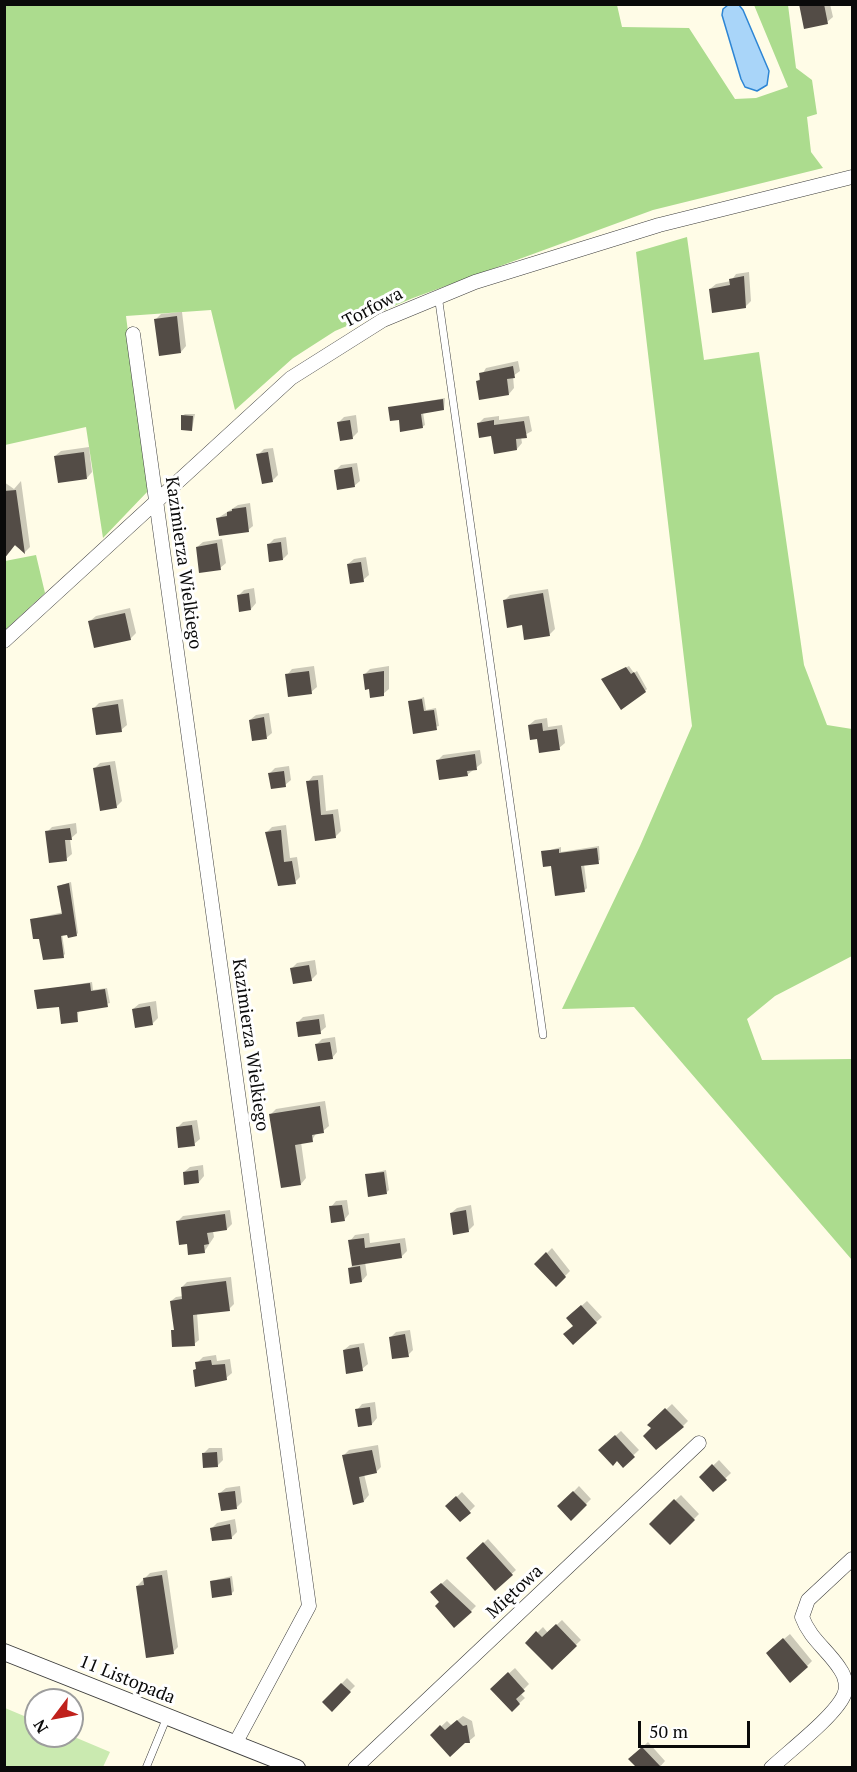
<!DOCTYPE html>
<html>
<head>
<meta charset="utf-8">
<style>
  body { margin:0 }
  #map { position:relative; width:857px; height:1772px; overflow:hidden; background:#fffce7; font-family:"PT Serif",serif }
  canvas { display:block }
  .frame { position:absolute; inset:0; border:6px solid #0a0a0a; pointer-events:none }
  .north { position:absolute; left:24px; top:1688px; width:60px; height:60px; box-sizing:border-box; background:#fff; border:2px solid #9d9d9d; border-radius:50%; rotate:238deg; font-size:16px; font-weight:700; line-height:24px; text-align:center; color:#0a0a0a }
  .north::after { content:''; display:block; margin:auto; width:21px; height:27px; background:#c0211c; clip-path:polygon(50% 0,100% 100%,50% 72%,0 100%) }
  .scale { position:absolute; left:638px; top:1721px; width:112px; height:27px; box-sizing:border-box; border:3px solid #0a0a0a; border-top:0; padding-left:8px; font-size:18px; line-height:21px; white-space:nowrap; color:#0a0a0a; -webkit-text-stroke:4px #fff; paint-order:stroke }
</style>
</head>
<body>
<div id="map">
<canvas width="857" height="1772"></canvas>
<div class="frame"></div>
<div class="north">N</div>
<div class="scale">50 m</div>
</div>
<script>
const context = document.querySelector('canvas').getContext('2d');
context.lineJoin = 'round';
function paint(path, color) { context.fillStyle = color; context.fill(path, 'evenodd'); }
function trace(path, color, width, dash) { context.strokeStyle = color; context.lineWidth = width; context.lineCap = dash ? 'butt' : 'round'; context.setLineDash(dash || []); context.stroke(path); }
function write(font, color, halo, rows, align = 'center') {
  context.font = font + ' "PT Serif",serif'; context.lineWidth = 6; context.setLineDash([]); context.textBaseline = 'middle'; context.strokeStyle = halo; context.fillStyle = color; for (const [text, x, y, turn = 0] of rows) {
    context.save(); context.translate(x, y); context.rotate((+turn || 0) * Math.PI / 180); context.textAlign = isNaN(turn) ? turn : align; if (halo) context.strokeText(text, 0, 0); context.fillText(text, 0, 0); context.restore();
  }
}
paint(new Path2D(`
  M5,1708l31,13v15h36l38,16 -7,15h-98z`), '#caeab0');
paint(new Path2D(`
  M5,5h612l5,22 67,1 46,71 21,-1 32,-11 -34,-82h34l8,63 16,12 5,34 -10,3 4,35 12,16 -170,42 -240,88 -78,33 -42,27 -58,52 -24,-100 -85,6 22,175 -45,47 -17,-111 -81,18z
  M687,237l17,123 55,-8 45,313 23,60 25,4v227l-77,40 -28,23 15,41 90,-1v201l-218,-253 -72,2 78,-163 52,-120 -56,-474z
  M36,555l9,38 -40,37v-69z`), '#acdc8e');
const water = new Path2D(`
  M728,5h11l4,5 26,61 -2,14 -10,6 -12,-4 -4,-8 -19,-64 1,-6z`);
paint(water, '#a9d5f9');
trace(water, '#2d85d4', 1.5);
paint(new Path2D(`
  M800,4h30l3,13 -6,5z
  M749,272l2,29 -6,6 -35,-18 6,-5 15,-3 5,-7z
  M182,312l4,34 -5,6 -26,-32 6,-6z
  M518,361l2,10 -7,5 1,12 -5,6 -31,-13 8,-13z
  M445,398l-1,11 -21,3 2,13 -3,2 -22,-9 -10,-10z
  M185,414h10l-3,15 -10,-13z
  M356,415l2,17 -6,6 -13,-16 5,-5z
  M499,416v4l30,-4 3,15 -11,6 1,6 -5,6 -38,-26 5,-5z
  M89,447l3,25 -5,6 -32,-22 6,-5z
  M273,448l5,27 -6,6 -14,-26 6,-6z
  M357,463l3,18 -6,5 -19,-15 6,-6z
  M21,481l9,66 -5,5 -21,-13v-57l10,7z
  M250,503l3,23 -5,4 -30,-12 20,-13z
  M286,537l2,17 -5,5 -14,-15 5,-5z
  M222,539l4,24 -6,5 -23,-21 6,-5z
  M366,557l3,18 -6,5 -15,-16 6,-5z
  M254,588l2,15 -5,6 -13,-13 6,-6z
  M548,589l7,40 -6,6 -25,-11 -19,-24 5,-5z
  M130,608l6,25 -6,6 -40,-18 6,-5z
  M314,666l3,21 -6,5 -24,-17 5,-6z
  M389,666v23l-6,5 -19,-19 6,-6z
  M629,666l5,7 3,-2 10,18 -2,2 -42,-12z
  M424,697l2,13 10,-2 3,18 -25,6 -4,-30z
  M123,699l4,26 -6,5 -27,-22 5,-5z
  M269,713l3,20 -6,5 -16,-18 6,-5z
  M547,718l1,9 14,-2 3,18 -6,5 -21,-11 -9,-12 6,-5z
  M480,750l2,13 -15,12 -29,-15 5,-5z
  M115,761l7,40 -6,6 -22,-38 6,-6z
  M289,766l2,14 -6,5 -15,-12 5,-5z
  M323,775l3,36 12,-2 3,22 -6,6 -19,2 -8,-57 5,-6z
  M76,823l1,10 -7,6 2,15 -6,5 -19,-27 5,-5z
  M286,825l4,33 7,-1 3,20 -5,5 -28,-50 5,-5z
  M599,846l1,14 -16,4 3,24 -2,2 -33,-26 -9,-12 18,-5v5z
  M71,882l7,51 -2,2 -14,-1 3,20 -2,2 -22,-19 -9,-18 32,-7 -6,-26z
  M315,960l2,14 -6,6 -19,-12 5,-5z
  M92,982l1,8 14,-2 3,15 -31,7 -2,10 -17,-15 -24,-14z
  M156,1001l2,17 -5,5 -20,-14 6,-5z
  M324,1014l2,13 -6,5 -22,-10 5,-5z
  M335,1037l2,15 -5,6 -15,-14 5,-5z
  M325,1101l4,25 -6,5 -6,1 -5,8 -11,2 5,36 -5,6 -31,-69 6,-6z
  M197,1120l3,19 -6,5 -17,-16 6,-6z
  M203,1165l1,11 -5,6 -15,-10 6,-5z
  M386,1170l3,20 -2,2 -21,-17z
  M347,1200l2,14 -5,6 -13,-13 5,-6z
  M471,1205l3,20 -6,6 -17,-18 6,-5z
  M230,1210l2,14 -5,5 -14,2 1,6 -10,15 -16,-9 -10,-22 5,-5z
  M369,1233l1,10 35,-5 2,13 -6,6 -36,5 2,13 -5,6 -12,-13 3,-3 -3,-24 5,-6z
  M552,1248l18,23 -14,14 -20,-21z
  M231,1277l3,27 -5,5 -32,4 2,27 -5,4 -21,-13 2,-2 -4,-28 5,-4 7,-1 -1,-9 5,-5z
  M587,1301l15,16 -29,26 2,-18 -7,-7z
  M410,1330l3,20 -5,5 -17,-18 5,-5z
  M364,1343l4,21 -6,5 -18,-19 6,-5z
  M216,1355l1,6 13,-2 2,14 -6,5 -28,-11 -1,-4 6,-6z
  M375,1402l2,16 -5,6 -15,-14 5,-6z
  M672,1404l16,17 -5,5 -31,2 -2,-3z
  M621,1431l18,19 -16,15 -23,-15z
  M378,1445l3,22 -5,5 -12,2 5,21 -5,6 -21,-45 6,-6z
  M209,1448h13l1,12 -6,6 -14,-12z
  M719,1460l12,13 -18,17 -12,-13z
  M240,1486l2,16 -5,5 -17,-14 6,-5z
  M579,1486l12,13 -20,20 -12,-12z
  M462,1492l13,14 -14,14 -14,-14z
  M681,1495l18,19 -29,29 -19,-19z
  M235,1519l2,13 -6,6 -19,-10 5,-5z
  M488,1539l28,31 -21,19 -27,-31z
  M167,1570l11,77 -5,5 -36,-66 13,-13z
  M232,1576l2,15 -2,2 -21,-12z
  M447,1579l29,27 -5,5 -30,-9 -3,-15z
  M562,1620l19,20 -29,28 -25,-25 16,-16 5,6z
  M790,1634l22,27 -5,5 -34,-18z
  M515,1668l14,16 -9,9 5,5 -13,12 -14,-27z
  M347,1678l8,8 -23,23 -8,-7z
  M463,1716l9,5 3,15 -6,5 -37,-6 15,-14 4,4z
  M648,1742l17,19 -6,7h-21l-8,-9z`), '#0003');
paint(new Path2D(`
  M799,4h25l4,20 -24,5z
  M744,276l2,32 -34,5 -3,-24 21,-4 -1,-6z
  M177,316l4,37 -22,3 -5,-37z
  M513,366l2,12 -8,1 2,16 -30,5 -3,-19 4,-1 -1,-7z
  M443,399l1,11 -23,4 2,14 -23,4 -1,-12 -9,1 -2,-14z
  M181,415l12,1 -1,15 -11,-1z
  M350,420l3,19 -13,2 -3,-19z
  M494,420v5l30,-4 3,17 -11,1 1,11 -23,4 -3,-18 -12,2 -2,-15z
  M84,452l3,27 -29,4 -4,-27z
  M268,452l5,30 -11,2 -6,-30z
  M352,467l3,20 -18,3 -3,-20z
  M16,490l9,64 -10,-9 -11,14v-68z
  M246,507l3,25 -30,4 -3,-18 11,-2v-4l5,-1v-2z
  M281,542l2,18 -14,2 -2,-18z
  M217,543l4,27 -22,3 -3,-26z
  M361,562l3,20 -14,2 -3,-20z
  M249,593l2,17 -12,2 -2,-17z
  M543,593l7,43 -26,4 -2,-15 -15,3 -4,-28z
  M125,613l6,27 -37,8 -6,-27z
  M626,667l5,7 3,-2 12,20 -25,18 -20,-31z
  M309,671l3,23 -24,3 -3,-23z
  M384,671v25l-14,2 -1,-9 -4,1 -2,-16z
  M422,699l2,12 10,-1 3,20 -24,4 -5,-33z
  M118,704l4,28 -26,3 -4,-27z
  M264,717l3,22 -15,2 -3,-21z
  M542,723l1,8 14,-2 3,21 -21,3 -2,-14 -7,1 -2,-15z
  M475,754l2,16 -10,1 1,5 -29,4 -3,-20z
  M110,765l7,43 -17,3 -7,-43z
  M284,771l2,16 -15,2 -3,-16z
  M318,780l3,35 12,-1 3,24 -21,3 -9,-60z
  M70,828l2,12h-7l2,21 -18,2 -4,-32z
  M281,830l3,32 8,-1 4,23 -18,2 -13,-54z
  M597,848l2,16 -18,2 4,26 -30,4 -4,-30 -8,1 -2,-16 18,-2v4z
  M69,883l8,53 -9,2 -1,-3 -6,1 3,22 -21,2 -4,-21h-6l-3,-20 32,-5 -5,-28z
  M309,965l3,16 -19,3 -3,-16z
  M90,983l1,8 14,-2 3,18 -31,5 1,10 -17,2 -2,-17 -22,2 -3,-19z
  M150,1006l3,19 -18,3 -3,-19z
  M319,1019l2,15 -23,3 -2,-15z
  M330,1042l3,17 -15,2 -3,-17z
  M320,1106l4,27 -12,2 1,7 -18,3 6,40 -20,3 -12,-74z
  M192,1125l3,21 -17,2 -2,-21z
  M198,1170l1,13 -15,2 -1,-13z
  M384,1172l3,22 -19,3 -3,-23z
  M342,1205l3,16 -14,2 -2,-17z
  M466,1210l3,22 -16,3 -3,-22z
  M225,1214l2,16 -20,3 2,11 -5,1 1,8 -17,2 -1,-11 -8,1 -3,-24z
  M364,1238l1,10 35,-5 2,15 -50,8 -4,-26z
  M546,1252l20,25 -10,10 -22,-23z
  M360,1266l2,16 -12,2 -2,-16z
  M226,1281l4,30 -37,4 2,31 -23,1 -1,-17h3l-4,-29 12,-2 -1,-12z
  M581,1305l16,18 -24,22 -10,-11 10,-8 -7,-8z
  M405,1334l4,23 -17,2 -3,-22z
  M359,1347l4,24 -17,3 -3,-24z
  M211,1360l1,5 13,-1 2,16 -32,7 -2,-17 3,-1 -1,-7z
  M370,1407l2,18 -14,2 -3,-18z
  M665,1408l19,19 -28,23 -13,-14 8,-8 -4,-3z
  M615,1435l20,22 -12,11 -6,-7 -4,5 -15,-16z
  M372,1450l5,23 -18,4 5,25 -11,3 -11,-50z
  M217,1452l1,15 -15,1 -1,-15z
  M712,1464l15,16 -14,12 -14,-15z
  M235,1491l2,18 -16,2 -3,-18z
  M573,1491l14,14 -16,16 -14,-15z
  M456,1496l15,17 -11,9 -15,-16z
  M674,1499l21,21 -25,25 -21,-21z
  M230,1524l2,15 -20,2 -2,-13z
  M483,1542l30,33 -18,16 -29,-33z
  M162,1575l12,79 -28,4 -10,-72 8,-1 -1,-7z
  M230,1578l2,17 -20,3 -2,-17z
  M441,1583l31,29 -18,16 -19,-22 4,-4 -9,-10z
  M556,1624l21,22 -25,24 -27,-27 11,-12 6,6z
  M783,1638l25,29 -18,16 -24,-30z
  M508,1672l17,19 -9,8 4,5 -8,8 -22,-23z
  M341,1683l10,9 -19,20 -10,-10z
  M457,1720l6,6 4,-1 3,18h-5l-15,14 -20,-22 10,-10 5,5z
  M642,1747l19,20h-25l-8,-8z`), '#534c46');
const service = new Path2D(`
  M438,295l105,740
  M146,1768l21,-51`);
const minor = new Path2D(`
  M133,334l176,1272 -74,138
  M4,641l287,-263 92,-58 92,-38 184,-57 193,-48
  M355,1768l344,-325
  M771,1768c18,-17 64,-52 73,-73 4,-8 1,-19 -4,-26 -12,-19 -30,-30 -38,-52l6,-17 44,-41`);
const tertiary = new Path2D(`
  M4,1652l293,116`);
trace(service, '#3d3d3d', 8);
trace(minor, '#3d3d3d', 15);
trace(tertiary, '#3d3d3d', 18);
trace(service, '#fff', 7);
trace(minor, '#fff', 14);
trace(tertiary, '#fff', 16);
write('18px', '#0a0a0a', '#fff', [
  ["Torfowa",373,308,-28],
  ["Kazimierza Wielkiego",183,563,82],
  ["Kazimierza Wielkiego",250,1045,82],
  ["Miętowa",515,1592,-43],
  ["11 Listopada",127,1680,22]
]);
</script>
</body>
</html>
